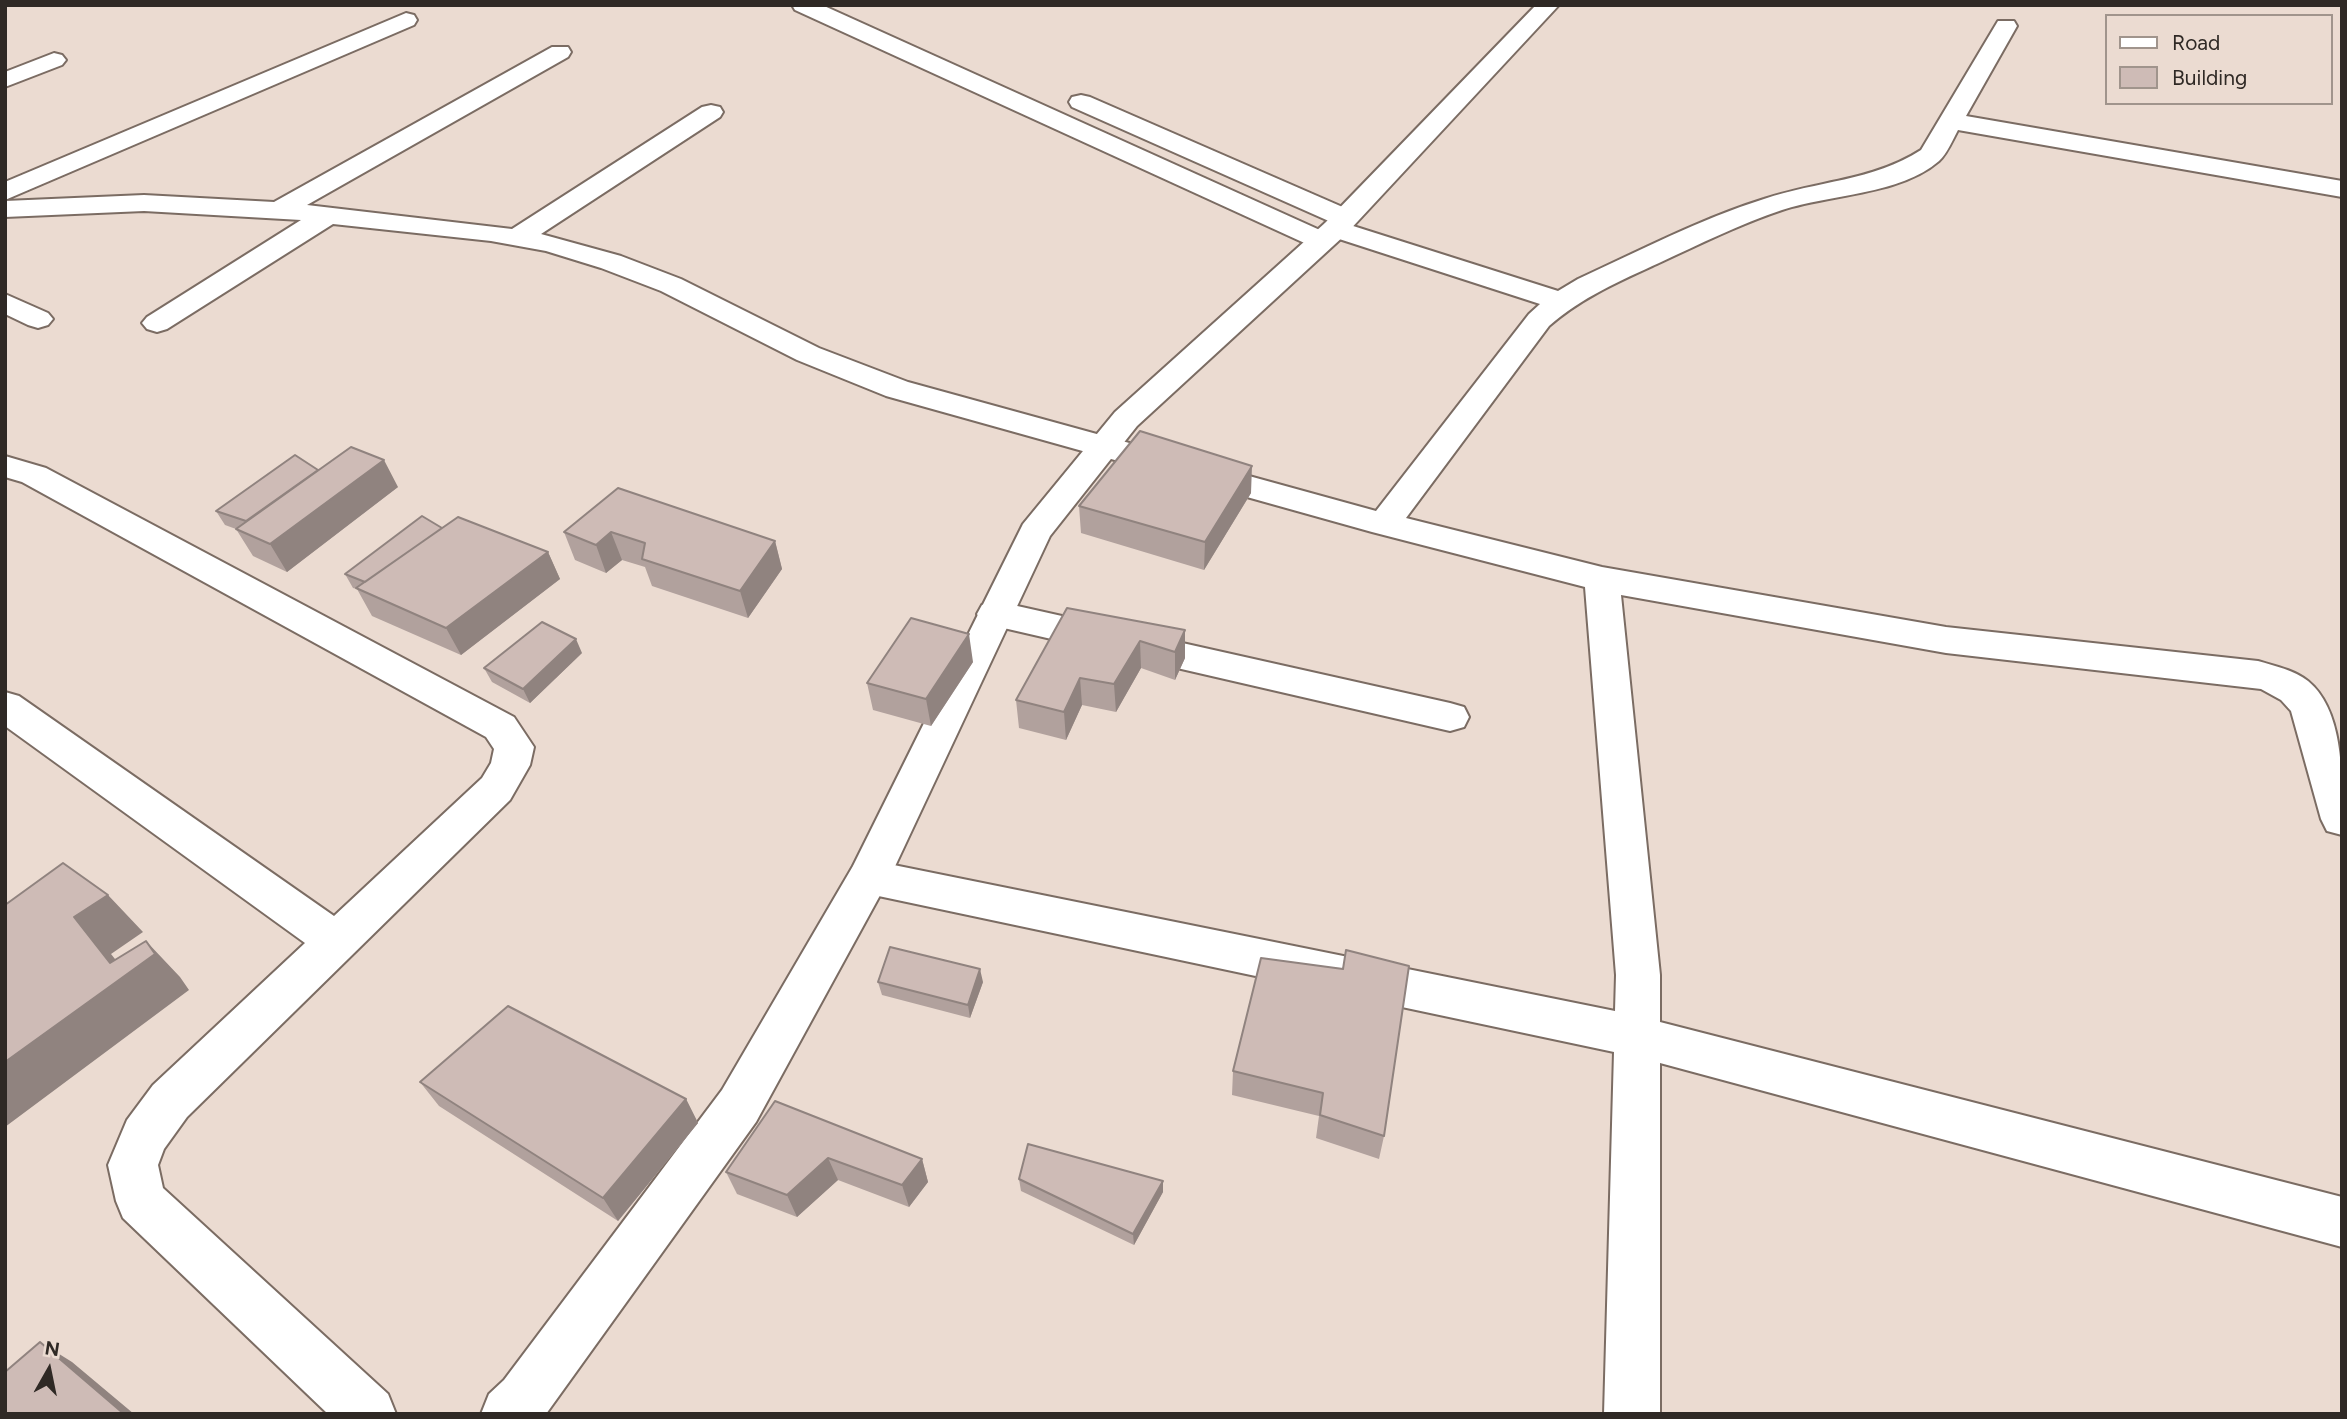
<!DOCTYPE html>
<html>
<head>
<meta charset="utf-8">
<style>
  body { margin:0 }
  #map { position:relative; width:2347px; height:1419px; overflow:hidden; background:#ebdbd1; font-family:Figtree,sans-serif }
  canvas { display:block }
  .frame { position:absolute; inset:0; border:7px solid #2f2925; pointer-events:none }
  .legend { position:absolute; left:2105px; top:14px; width:228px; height:91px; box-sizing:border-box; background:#ebdbd1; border:2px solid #a0948c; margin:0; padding:9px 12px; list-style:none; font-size:21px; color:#2f2925 }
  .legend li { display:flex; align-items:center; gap:14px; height:35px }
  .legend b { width:35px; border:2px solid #a0948c }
  .north { position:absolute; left:14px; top:1335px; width:70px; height:70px; -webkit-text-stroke:5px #ebdbd1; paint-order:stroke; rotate:9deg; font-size:19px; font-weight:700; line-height:28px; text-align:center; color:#2f2925 }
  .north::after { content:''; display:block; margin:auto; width:24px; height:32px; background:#2f2925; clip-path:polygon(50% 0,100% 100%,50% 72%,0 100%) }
</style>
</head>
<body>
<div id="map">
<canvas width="2347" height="1419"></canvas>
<div class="frame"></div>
<ul class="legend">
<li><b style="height:9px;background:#fff"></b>Road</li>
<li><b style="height:19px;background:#cebbb6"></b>Building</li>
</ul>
<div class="north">N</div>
</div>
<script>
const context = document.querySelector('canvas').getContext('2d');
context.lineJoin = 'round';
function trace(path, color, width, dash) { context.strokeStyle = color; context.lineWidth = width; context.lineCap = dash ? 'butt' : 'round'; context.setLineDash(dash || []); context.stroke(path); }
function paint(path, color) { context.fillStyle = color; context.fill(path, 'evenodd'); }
const minor = new Path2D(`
  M792,5h30l500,226 3,-8 6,-1 -259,-115 -3,-5 3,-5 9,-2 9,2 264,115 4,6 -8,7 208,66 20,-12c61,-28 122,-60 186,-80 53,-18 109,-18 157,-49l74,-124 3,-5h16l3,5 -51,90 376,65v16l-384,-67c-5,9 -11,24 -19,31 -39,34 -109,33 -157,49 -42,14 -82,34 -123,53 -39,18 -77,34 -110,63l-143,192 196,49 344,60 312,34c17,5 36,9 50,20 39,32 34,108 34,154l-15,-4 -6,-12 -30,-108 -10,-11 -20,-11 -315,-36 -325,-58 39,380v47l682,175v50l-682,-184v351h-56l10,-362 -745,-158 -15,-5 -6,-12 6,-12 15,-5 746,151 1,-36 -31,-388 -213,-55 -486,-136 -89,-36 -136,-69 -60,-23 -55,-17 -55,-10 -158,-17 -166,105 -10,3 -10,-3 -5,-6 5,-6 154,-97 -157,-9 -139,6v-16l139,-6 130,7 278,-155h16l3,5 -3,5 -261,148 205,24 190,-122 9,-2 9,2 3,5 -3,5 -179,117 80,22 60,23 138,69 89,34 468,129 153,-197 11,-10 -207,-67 2,3 -4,6 -10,2 -10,-2 -516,-236z
  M406,13l8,2 3,5 -3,5 -409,175v-18z
  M54,53l8,2 4,5 -4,5 -57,22v-15z
  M5,294l43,19 5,6 -5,6 -10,3 -10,-3 -23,-11z
  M5,456l41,12 468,249 20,30 -4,18 -20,35 -323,317 -23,32 -6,16 5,23 225,206 8,20h-68l-205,-196 -7,-17 -8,-36 19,-45 26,-35 152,-142 -300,-217v-34l14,4 315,220 148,-138 9,-15 3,-14 -8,-12 -464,-255 -17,-5z
  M995,601l455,102 14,4 5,10 -5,10 -14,4 -468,-108 -5,-9 5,-9z`);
const major = new Path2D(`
  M1536,5h23l-214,230 -208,191 -87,110 -160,341 -134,245 -210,292h-65l8,-20 15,-14 218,-290 131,-224 170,-342 92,-112 210,-189z`);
trace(minor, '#7b6c63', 4);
trace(major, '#7b6c63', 4);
paint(minor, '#fff');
paint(major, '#fff');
paint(new Path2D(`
  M318,470l80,17 -111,85 -34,-16 -17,-27 -11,-4 -9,-14z
  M618,488l157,53 7,28 -34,49 -96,-32 -7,-19 -23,-7 -16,13 -31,-13 -11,-28z
  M1251,493l-47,77 -123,-37 -2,-27z
  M442,528l106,24 12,27 -99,76 -89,-39 -15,-27 -4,-1 -8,-14z
  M1067,608l118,22v28l-10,22 -34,-12 -25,44 -34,-7 -16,35 -47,-12 -3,-28z
  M582,653l-52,50 -38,-21 -8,-14z
  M973,662l-42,64 -58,-16 -6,-27z
  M1261,958l123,178 -5,23 -63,-21 3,-22 -87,-21 1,-24z
  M878,982h105l-13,36 -88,-23z
  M420,1082l266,17 12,24 -80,98 -179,-115z
  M775,1101l147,58 6,23 -19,25 -71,-27 -41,37 -60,-23 -11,-22z
  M1019,1179l144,2v11l-29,53 -113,-54z`), '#b1a19d');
paint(new Path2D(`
  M384,460l14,27 -111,85 -17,-28z
  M1252,466l-1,27 -47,77 1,-28z
  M611,532l11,28 -16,13 -10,-28z
  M775,541l7,28 -34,49 -8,-27z
  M548,552l12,27 -99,76 -15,-27z
  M1185,630v28l-10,22v-28z
  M969,634l4,28 -42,64 -5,-27z
  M576,639l6,14 -52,50 -7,-14z
  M1140,641l1,27 -25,44 -2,-28z
  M1080,678l2,27 -16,35 -2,-28z
  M108,895l35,37 -32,22 16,20 19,-33 34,36 9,13 -184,137v-65l105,-99 -36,-46z
  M980,969l3,13 -13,36 -2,-13z
  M686,1099l12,24 -80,98 -15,-23z
  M828,1158l10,22 -41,37 -10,-22z
  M922,1159l6,23 -19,25 -7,-22z
  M1163,1181v11l-29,53 -1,-11z
  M40,1342l32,20 62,52h-10z`), '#90837f');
const building = new Path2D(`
  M1140,431l112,35 -47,76 -126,-36z
  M351,447l33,13 -114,84 -34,-15z
  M295,455l23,15 -72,51 -30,-10z
  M618,488l157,53 -35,50 -98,-32 3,-16 -34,-11 -15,13 -32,-13z
  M422,516l20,12 -77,54 -20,-8z
  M458,517l90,35 -102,76 -90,-40z
  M1067,608l118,22 -10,22 -35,-11 -26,43 -34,-6 -16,34 -48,-12z
  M911,618l58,16 -43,65 -59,-16z
  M542,622l34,17 -53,50 -39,-21z
  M63,863l45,32 -34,22 36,46 36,-22 9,13 -150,108v-157z
  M890,947l90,22 -12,36 -90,-23z
  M1346,950l63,16 -25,170 -64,-21 3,-22 -90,-22 28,-113 82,11z
  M508,1006l178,93 -83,99 -183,-116z
  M775,1101l147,58 -20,26 -74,-27 -41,37 -61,-23z
  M1028,1144l135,37 -30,53 -114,-55z
  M40,1342l84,72h-119v-42z`);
paint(building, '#cebbb6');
trace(building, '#90837f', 2);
</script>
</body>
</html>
